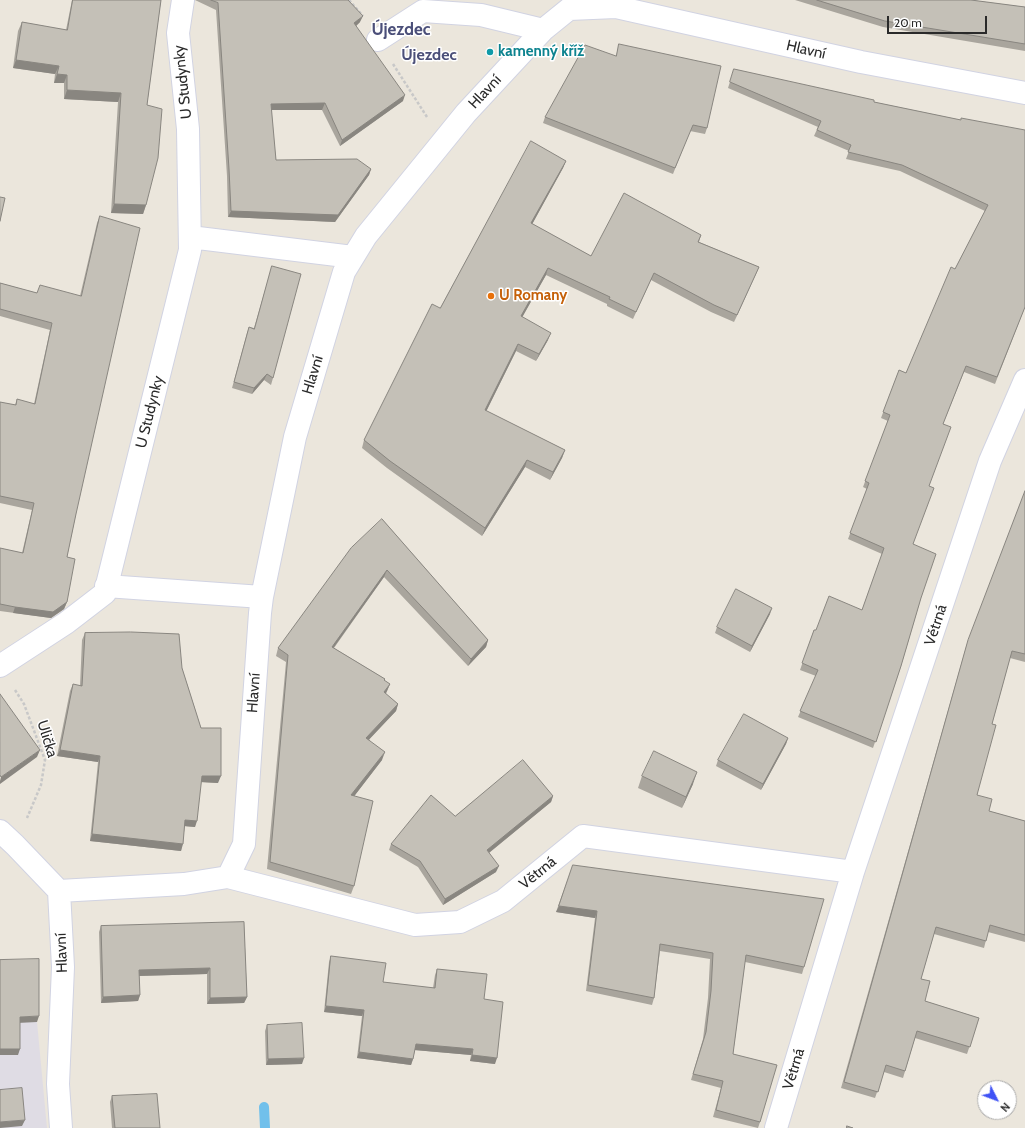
<!DOCTYPE html>
<html>
<head>
<meta charset="utf-8">
<style>
  body { margin:0 }
  #map { position:relative; width:1025px; height:1128px; overflow:hidden; background:#ebe6dc; font-family:Cabin,sans-serif }
  canvas { display:block }
  .north { position:absolute; left:977px; top:1080px; width:40px; height:40px; box-sizing:border-box; background:#fff; border:1px solid #aaa; border-radius:50%; rotate:132deg; font-size:11px; font-weight:700; line-height:16px; text-align:center; color:#2a2a2a }
  .north::after { content:''; display:block; margin:auto; width:14px; height:18px; background:#3f52f5; clip-path:polygon(50% 0,100% 100%,50% 72%,0 100%) }
  .scale { position:absolute; left:887px; top:16px; width:100px; height:18px; box-sizing:border-box; border:2px solid #2a2a2a; border-top:0; padding-left:5px; font-size:12px; line-height:14px; white-space:nowrap; color:#2a2a2a; -webkit-text-stroke:3px #fff; paint-order:stroke }
</style>
</head>
<body>
<div id="map">
<canvas width="1025" height="1128"></canvas>
<div class="north">N</div>
<div class="scale">20 m</div>
</div>
<script>
const context = document.querySelector('canvas').getContext('2d');
context.lineJoin = 'round';
function paint(path, color) { context.fillStyle = color; context.fill(path, 'evenodd'); }
function trace(path, color, width, dash) { context.strokeStyle = color; context.lineWidth = width; context.lineCap = dash ? 'butt' : 'round'; context.setLineDash(dash || []); context.stroke(path); }
function write(font, color, halo, rows, align = 'center') {
  context.font = font + ' Cabin,sans-serif'; context.lineWidth = 3; context.setLineDash([]); context.textBaseline = 'middle'; context.strokeStyle = halo; context.fillStyle = color; for (const [text, x, y, turn = 0] of rows) {
    context.save(); context.translate(x, y); context.rotate((+turn || 0) * Math.PI / 180); context.textAlign = isNaN(turn) ? turn : align; if (halo) context.strokeText(text, 0, 0); context.fillText(text, 0, 0); context.restore();
  }
}
paint(new Path2D(`
  M0,1021l37,1 10,106h-47z`), '#dfdce4');
trace(new Path2D(`
  M264,1107l1,21`), '#71c0eb', 10);
const minor = new Path2D(`
  M378,40l45,-29 58,4 62,15
  M190,237l163,20
  M106,586l156,11
  M0,666l66,-43 39,-30 85,-343 -2,-121 -10,-96 5,-33
  M0,831l15,14 44,46
  M228,877l16,-33 16,-231 2,-16 33,-160 49,-165 22,-36 100,-123 77,-83 26,-21 47,-2 245,55 164,31
  M59,891l125,-7 44,-7 187,48 45,-3 43,-21 80,-65 270,36
  M59,891l4,76 -5,117 3,44
  M776,1128l77,-256 137,-411 35,-81`);
trace(minor, '#d1d3e2', 24);
trace(new Path2D(`
  M349,0l14,16
  M393,64l34,53
  M15,690l9,14 21,56 -4,25 -14,33`), '#c8c8c8', 2.5, [3, 2]);
trace(minor, '#fff', 22);
paint(new Path2D(`
  M72,0h89l-14,105 -1,100 -3,9 -32,-1 7,-111 -54,-3v-16h-10l1,-9 -42,-6 5,-37 4,-9 44,8z
  M195,0h153l12,22 -4,4 47,75 -63,45 -18,-36h-51l5,50 95,9 -2,6 -34,47 -107,-5 -1,-41 -11,-166z
  M795,0h176l54,7v44l-142,-24z
  M619,44l88,84 -2,6 -15,-3 -17,43 -130,-51 2,-6 71,-61z
  M734,69l140,33 87,18 64,187 -30,77 -31,-12 -21,52 -14,62 -16,58 8,54 -20,68 -28,82 -75,-31 18,-41 -16,-6 14,-40h2l46,-20 20,-56 -34,-15 19,-50 -4,-2 25,-66 -7,-3 18,-48 7,3 49,-104 30,-58 -85,-40 -54,-12 3,-8 -35,-15 4,-9 -90,-39z
  M566,161l-3,7 -31,56 59,32 110,-21 -2,7 60,25 -25,55 -23,-10 -60,-32 -18,39 -26,-13v-2l-61,-29 -24,42 26,23 -12,21 -20,-10 -30,60 79,39 -3,8 -12,22 -25,-13 -43,69 -95,-68 -25,-20 2,-8 76,-132z
  M100,216l-24,298 -9,43v45l-3,7 -13,9 -51,-7v-63l22,5 10,-43 -32,-7v-101l15,3 2,-6 17,5 16,-74 -50,-14v-33l37,10 43,3 17,-73z
  M272,266l1,112 -2,7 -7,-5 -12,14 -20,-6 15,-55 2,-6 5,1z
  M1025,491v171l-15,-4 -18,66 -15,71 12,16 36,10v121l-37,-10 -4,16 -50,-14 -13,45 4,22 54,17 -12,36 -52,-16 -12,40 -19,-6 -9,26 -34,-10 125,-441z
  M382,519l106,121 -2,7 -18,19 -84,-89 -50,71 51,31v2l5,3 -3,7 -1,3 12,10 -2,7 -27,28 13,21 -28,36v90l-3,8 -84,-25 19,-207 -10,-6 2,-8z
  M770,614l-20,38 -35,-19 2,-6z
  M85,633l97,35 19,60 17,55 -17,-1 -6,45 -10,-1 -4,25 -91,-10 8,-79 -41,-6 13,-65 3,-7 7,2 2,-46z
  M788,738l-2,6 -25,46 -45,-24 2,-6z
  M642,776l51,8 -11,24 -44,-20z
  M553,796l-2,6 -62,51 7,19 -53,33 -25,-38 -29,-17 2,-6 64,-28z
  M573,865l231,102 -2,7 -57,-12 -12,92 27,68 -2,6 -45,-11 8,-29 -30,-8 12,-41 5,-41 2,-39 -50,-8 -6,47 -2,7 -66,-14 9,-73 -39,-6z
  M244,922l3,75 -3,6 -37,1v-30l-68,2 1,19 -2,6 -37,2 -2,-71 2,-6z
  M331,956l52,26 50,6 2,-13 2,-6 47,30 11,65 -25,-3 1,-6 -56,-5 -2,9 -2,6 -54,-7 5,-42 -38,-4 5,-50z
  M267,1025l35,39 -36,1 -1,-34z
  M112,1096l48,32h-48l-2,-26z`), '#a9a59d');
paint(new Path2D(`
  M363,16l-3,6 -8,8 2,-7z
  M16,60l43,6 -4,8 -42,-6z
  M57,74l10,1 -3,8h-10z
  M67,90l54,3 -3,9 -54,-3z
  M405,95l-2,6 -63,45 2,-6z
  M325,103l-3,7h-54l3,-6z
  M566,161l-3,7 -34,62 2,-7z
  M371,169l-2,6 -34,47 -107,-5 3,-6z
  M114,204l32,1 -3,9 -32,-1z
  M759,267l-3,7 -22,48 3,-7z
  M548,268l-2,7 -27,48 2,-7z
  M551,333l-3,7 -12,21 3,-7z
  M518,344l-2,7 -33,67 2,-8z
  M267,374l-3,6 -12,14 2,-6z
  M565,450l-3,8 -12,22 3,-8z
  M527,460l-2,7 -43,69 3,-8z
  M387,570l-3,7 -55,77 3,-7z
  M67,602l-3,7 -13,9 -38,-5 2,-6z
  M772,608l-2,6 -20,38 2,-6z
  M488,640l-2,7 -18,19 3,-7z
  M390,684l-3,7 -5,8 2,-7z
  M398,704l-2,7 -32,34 2,-7z
  M788,738l-2,6 -25,46 2,-6z
  M40,750l-3,7 -37,27v-3l1,-4z
  M60,750l40,6 -2,6 -41,-6z
  M385,752l-3,8 -33,43 2,-8z
  M697,772l-4,12 -11,24 4,-11z
  M202,776h19l-3,7 -18,-1z
  M553,796l-2,6 -66,54 2,-6z
  M185,820l12,1 -2,6 -12,-1z
  M92,834l91,10 -2,7 -91,-10z
  M499,866l-3,6 -53,33 2,-6z
  M559,906l38,5 -2,7 -39,-6z
  M210,968l-3,6 -70,2 2,-6z
  M140,995l-2,6 -37,2 2,-6z
  M247,997l-3,6 -37,1 3,-6z
  M326,1006l38,4 -2,6 -38,-4z
  M39,1016l-2,6 -20,1 3,-6z
  M416,1044l57,5 -2,6 -57,-5z
  M0,1049h20l-2,6h-18z
  M359,1052l54,7 -2,6 -54,-7z
  M472,1055l25,3 -2,6 -25,-3z
  M304,1058l-2,6 -36,1 2,-6z
  M25,1120l-3,6 -22,2v-6z`), '#898680');
const building = new Path2D(`
  M73,0h88l-14,105 15,4 -4,49 -12,47 -32,-1 7,-111 -54,-3v-15l-10,-1 2,-8 -43,-6 6,-38 45,8z
  M211,0h137l15,16 -9,7 51,72 -63,45 -17,-37 -54,1 5,56 81,-1 14,10 -33,46 -107,-4 -2,-42 -11,-166z
  M817,0h154l54,7v37l-140,-23z
  M619,44l102,22 -14,62 -14,-3 -18,43 -130,-51 40,-72 31,11z
  M734,69l140,31v2l87,18v-2l64,12v177l-28,70 -31,-11 -23,58 8,3 -22,59 5,2 -21,56 23,10 -15,44 -20,68 -25,76 -76,-31 18,-41 -16,-7 12,-33h2l13,-34 33,14 22,-62 -34,-15 19,-50 -4,-2 25,-66 -7,-3 16,-42 7,3 45,-106 4,2 33,-64 -86,-40 -54,-13 3,-7 -34,-15 4,-9 -91,-39z
  M531,141l35,20 -35,62 60,33 33,-63 77,42 -3,7 61,25 -22,48 -23,-10 -60,-32 -18,39 -27,-13 1,-2 -62,-29 -27,48 30,17 -12,21 -21,-10 -33,66 80,40 -12,22 -26,-12 -42,68 -95,-67 -26,-21 68,-136 8,4z
  M0,197l5,1 -5,23z
  M100,216l40,12 -64,286 -9,43 8,2 -8,43 -14,10 -38,-5 -15,-3v-56l23,5 11,-50 -34,-7v-94l16,3 1,-6 18,5 17,-81 -52,-14v-26l37,10 3,-8 41,11z
  M272,266l29,8 -28,104 -6,-4 -13,14 -20,-6 15,-55 5,2z
  M1025,491v163l-13,-3 -20,73 4,1 -19,70 15,4 -3,12 36,10v114l-35,-10 -4,16 -50,-14 -15,52 9,2 -5,20 54,17 -9,29 -53,-16 -12,40 -19,-6 -8,27 -34,-10 124,-442z
  M382,519l106,121 -17,19 -84,-89 -55,77 53,32 -1,1 6,4 -6,8 14,12 -32,34 19,14 -34,43 22,6 -19,85 -84,-24 18,-207 -10,-7 73,-100z
  M736,589l36,19 -20,38 -35,-19z
  M131,632l48,2 3,34 19,60h20v48h-19l-5,45 -12,-1 -2,24 -91,-10 8,-78 -40,-6 13,-66 9,2 3,-53z
  M0,694l40,56 -39,27 -1,-2z
  M744,714l44,24 -25,46 -45,-24z
  M654,751l43,21 -11,25 -44,-21z
  M523,760l30,36 -66,54 12,16 -54,33 -25,-38 -29,-17 40,-49 24,21z
  M573,865l251,34 -20,68 -58,-12 -13,99 44,11 -17,57 -44,-12 7,-29 -30,-7 13,-42 5,-41 2,-38 -53,-9 -6,54 -66,-13 9,-74 -38,-5z
  M244,922l3,75 -37,1v-30l-71,2 1,25 -37,2 -2,-71z
  M331,956l55,7 -3,19 52,6 2,-19 50,5 -3,25 19,3 -6,56 -25,-3 1,-6 -57,-5 -3,15 -54,-7 5,-42 -38,-4z
  M39,959v57l-19,1v32h-20v-89z
  M302,1023l2,35 -36,1 -1,-34z
  M22,1088l3,32 -25,2v-32z
  M157,1094l3,34h-45l-3,-32z
  M847,1126l6,2h-6z`);
paint(building, '#c4c0b7');
trace(building, '#898680', 1);
for (const [x, y, r, color] of [
  [490,52,4,"#0f9aa8"],
  [491,296,4,"#e8710a"]
]) { const dot = new Path2D(); dot.arc(x, y, r, 0, 2 * Math.PI); context.fillStyle = color; context.fill(dot); trace(dot, '#fff', 1.5); }
write('15px', '#2a2a2a', '#fff', [
  ["Hlavní",806,50,13],
  ["U Studynky",183,82,-96],
  ["Hlavní",485,92,-47],
  ["Hlavní",313,375,-73],
  ["U Studynky",150,412,-76],
  ["Větrná",936,625,-72],
  ["Hlavní",254,693,-86],
  ["Ulička",47,739,73],
  ["Větrná",538,873,-39],
  ["Hlavní",62,953,-92],
  ["Větrná",794,1069,-73]
]);
write('bold 15px', '#0d838f', '#fff', [
  ["kamenný kříž",498,52]
], 'left');
write('bold 15px', '#c56008', '#fff', [
  ["U Romany",499,296]
], 'left');
write('bold 16px', '#4b4f79', '#fff', [
  ["Újezdec",429,55]
]);
write('bold 17px', '#4b4f79', '#fff', [
  ["Újezdec",401,30]
]);
</script>
</body>
</html>
